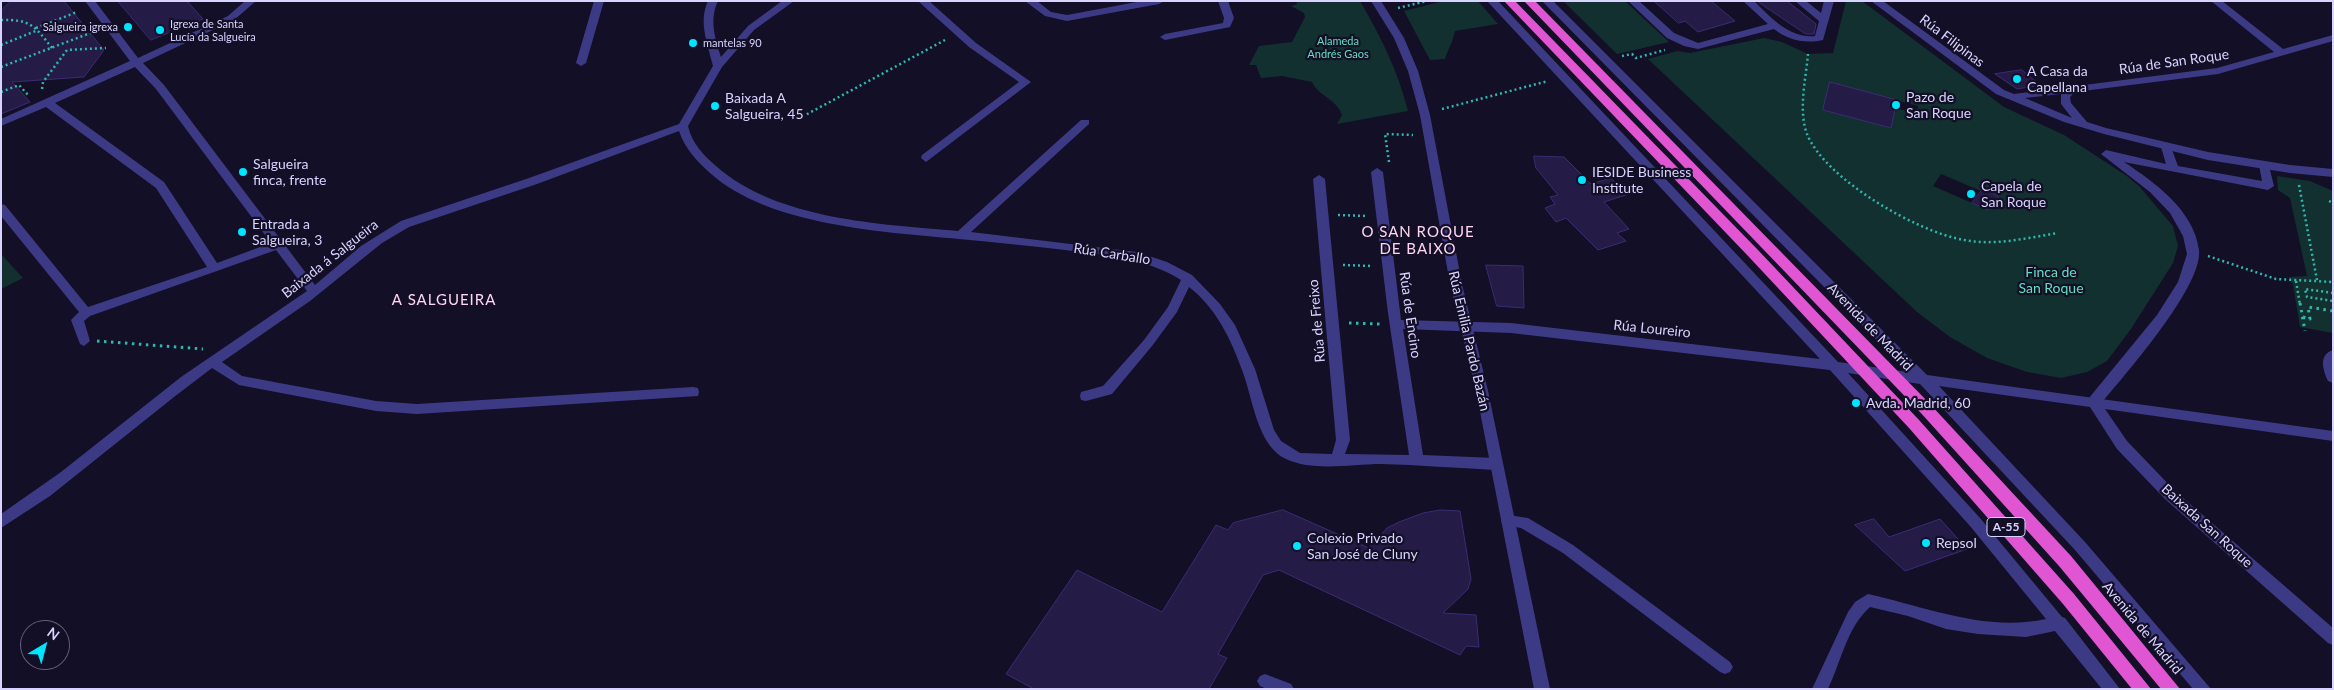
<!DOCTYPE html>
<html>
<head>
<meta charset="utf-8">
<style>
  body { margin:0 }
  #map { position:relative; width:2334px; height:690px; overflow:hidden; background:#130f26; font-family:Lato,sans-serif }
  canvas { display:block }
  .frame { position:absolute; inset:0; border:2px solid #d9d4ff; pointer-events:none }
  .north { position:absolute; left:20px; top:620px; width:50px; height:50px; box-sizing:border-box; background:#130f26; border:1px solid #625e7d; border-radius:50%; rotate:37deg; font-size:14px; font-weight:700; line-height:20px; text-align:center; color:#d9d4ff }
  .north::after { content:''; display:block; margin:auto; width:18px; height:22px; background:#00e5ff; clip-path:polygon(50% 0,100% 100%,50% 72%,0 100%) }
</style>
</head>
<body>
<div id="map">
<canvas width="2334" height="690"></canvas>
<div class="frame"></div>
<div class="north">N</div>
</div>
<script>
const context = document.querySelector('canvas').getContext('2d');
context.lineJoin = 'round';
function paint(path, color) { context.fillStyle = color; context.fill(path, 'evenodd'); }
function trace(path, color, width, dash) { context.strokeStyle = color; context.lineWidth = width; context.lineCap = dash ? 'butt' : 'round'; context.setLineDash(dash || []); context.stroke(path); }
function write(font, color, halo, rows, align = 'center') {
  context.font = font + ' Lato,sans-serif'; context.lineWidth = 4.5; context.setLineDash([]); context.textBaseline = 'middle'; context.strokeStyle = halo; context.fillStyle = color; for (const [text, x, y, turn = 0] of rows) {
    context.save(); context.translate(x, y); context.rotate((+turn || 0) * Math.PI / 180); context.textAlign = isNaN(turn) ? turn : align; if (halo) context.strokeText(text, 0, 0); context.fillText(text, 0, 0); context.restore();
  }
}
paint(new Path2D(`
  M1296,1h64c21,36 38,70 48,110l-71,13 5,-9c-6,-17 -23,-18 -30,-33l-30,-6 -21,2 -5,-13h-7l10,-19 33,-4 13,-25 -1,-4 -13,-7 6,-2z
  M1443,1h35l20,23 -43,7c-2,11 -7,18 -10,28l-15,1 -26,-49z
  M1563,1h62l44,41 -52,12z
  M1846,1h16l142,106 60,28 63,41 12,10 34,40 5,20 -5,17 -42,66 -24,32 -20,11 -26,6 -34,-6 -40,-14 -37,-21 -33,-25 -269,-253 29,-8 13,2 74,-15 18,4 26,12 25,-1zM1830,83l88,23 -2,7 -21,-5 -4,20 -67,-18zM1941,174l40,17 2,-2 15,7 -10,14 -55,-24z
  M2277,176l33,5 23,10v142l-33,-6 -7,-42 -4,-8 18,-1 -17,-78 -12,-8z
  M1,254l22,24 -22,11z`), '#12302f');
const building = new Path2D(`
  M11,1h53l40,49 -20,27 -72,5 18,20 -29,12v-103z
  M118,1h69l16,18 -52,21z
  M1654,1h57l24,20 -37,11 -13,-11 -6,2z
  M1757,1h30l29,23 -2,10h-8z
  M2022,70l18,15 -23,4 -22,-15z
  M1830,82l67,18 -6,28 -68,-18z
  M1534,156l30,1 27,27 20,-6 15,17 -22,7 25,27 -12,4 9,8 -28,9 -32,-32 -10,4 -11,-14 10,-4 -5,-7 8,-2 -22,-27z
  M1983,189l15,7 -10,14 -16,-7z
  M1486,265l37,1 1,42 -27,-2z
  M1283,510l86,38 18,-20 12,-6 24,-9 17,-3 20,1 11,68 -3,10 -25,24 33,2 3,32 -13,-1 -6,9 -181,-85 -16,5 -45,79 9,4 -18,31h-175l-28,-15 71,-104 85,42 54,-87 12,5 5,-7z
  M1874,519l15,18 51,-18 27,30 -62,22 -50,-46z`);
paint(building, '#241b47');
trace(building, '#3b2d73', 1);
trace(new Path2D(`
  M1398,8l29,-7
  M1,20c29,-1 34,6 51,28
  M36,28l41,-16
  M1,45l37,-15
  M1808,54c-2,24 -10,56 -1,80 18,45 110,98 157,106 31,6 63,-2 94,-7
  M1622,56l10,-2 4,4 29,-8
  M1,67l92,-35
  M42,89l1,-7 24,-32 39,-2
  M1,92l18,-7 9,10
  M1442,109l106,-28
  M798,119l147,-79
  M1389,162l-4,-28 28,1
  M2299,185l18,95
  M2329,201l4,2
  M1338,215l29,1
  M2208,256l68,23 57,3
  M1343,265l29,1
  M2296,281l4,24
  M2333,293l-28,-4 2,8 26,4`), '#2fb8b0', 2.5, [2, 3]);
trace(new Path2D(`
  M2300,303l5,28
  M2303,317l7,2 -2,-12 25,4
  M1349,323l31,1
  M97,341l106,8`), '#2fb8b0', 3, [2.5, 4.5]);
paint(new Path2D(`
  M2166,143l5,4 7,19 84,15 -3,-16 1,-3h8l6,24 -6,4 -144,-28c30,20 70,48 75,88 4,37 -76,127 -100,156h-10l-1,-4 1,-4 68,-83 21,-33 9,-28 -4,-18 -13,-23 -20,-21 -49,-38 5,-4 60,14 -5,-17z`), '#3d3a85');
paint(new Path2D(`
  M85,1h10l43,57 90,-42 17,-15h11l-22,19 -91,43 21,22 151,200 46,-39 40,-25 128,-43 150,-54 34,-58c-5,-21 -15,-44 -5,-65h10c-9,18 -3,38 3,56l27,-31 34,-25h12l-40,29 -32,37 -34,59c4,17 15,29 28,40 61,54 164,58 242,65l123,-111h8v4l-118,108 166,20 30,10 25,13 28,29 15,21 20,44 19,61 7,11 19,12 32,1 4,-14 -23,-261 6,-4 6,4 25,261 -5,14 64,1 -21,-142 -17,-141 6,-4 6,4 18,148 110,3 309,36 -333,-358h11l340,361 70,10 -366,-371h11l374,374 406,56v10l-228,-32 22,32 48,50 158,137v17l-5,-2 -163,-144 -48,-50 -27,-42 -151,-21 146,156 126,147h-18l-118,-139 -155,-166 -72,-11 132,145 82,99 3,1 55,71h-18l-47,-58 -29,6 -48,-3 -32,-5 -38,-13 -38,-9c-23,20 -29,55 -42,82h-16l36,-77 7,-10 13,-8c59,13 116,38 178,25l-76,-93 -140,-156 -319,-37 -108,-4 20,126 72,3 5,2 2,4 -2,4 -5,2c-38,-2 -76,-5 -114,-6 -30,0 -67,8 -95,-5 -29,-13 -33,-61 -44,-89 -11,-31 -26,-62 -53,-83l-12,25 -25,34 -40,48 -26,7 -5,-1 -1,-4 1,-4 22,-6 41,-46 24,-33 13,-27c-35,-22 -76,-25 -116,-30 -35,-4 -70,-8 -106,-11 -75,-7 -190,-13 -249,-66 -13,-12 -25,-24 -31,-42l-142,53 -128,43 -27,16 -72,58 -88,61 20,14 134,25 41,3 276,-17 5,1 1,4 -1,4 -281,18 -41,-3 -137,-26 -27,-17 -38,29 -124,99 -49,32v-14l60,-42 120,-95 126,-86 -31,-41 -186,66 -6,5 6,20 -6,5 -4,-2 -9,-24 8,-8 -78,-96v-12l4,1 83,102 119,-40 -51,-79 -110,-81 -45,19v-7l129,-58zM135,67l21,22 115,154 -54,20 -53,-81 -109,-79z
  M594,1h10l-18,62 -5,3 -5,-3z
  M918,1h11l47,42 55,39 -105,80 -5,-4 1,-3 97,-73 -50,-35z
  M1025,1h12l14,11 16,3 75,-14h22l-5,3 -92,17 -22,-5z
  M1218,1h10l6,17 -4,9 -65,13 -5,-3 5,-3 58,-11 1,-5z
  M1628,1h11l35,32 24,10 70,-19 -25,-23h11c16,16 36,38 61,35l4,-15 -24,-20h11l15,12 3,-12h10l-11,39c-19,4 -35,0 -49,-11l-76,20 -14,-3 -17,-8z
  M1871,1h12l121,89 10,4 203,-26 57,-16 -63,-51h11l61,48 50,-14v6l-115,33 -143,18 -5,5 1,6 16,19 19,6 102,24 82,13 43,4v8l-43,-4 -82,-13 -104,-26 -40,-12 -68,-28zM2061,94v10l11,14 -47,-20z
  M2333,350v33l-5,-2c-5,-11 -10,-26 5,-31z
  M1508,515l20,3 45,27 157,117 3,5 -3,5 -5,2 -5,-2 -157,-119 -42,-25 -18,-3 -2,-4 2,-4z
  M1265,674l26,10 3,5h-27l-7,-3 -3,-5 3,-5z`), '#3d3a85');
paint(new Path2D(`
  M1371,1h10l23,37 14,33 12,44 32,169 26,107 62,298h-16l-58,-298 -26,-107 -30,-169 -12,-44 -14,-33z`), '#3d3a85');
paint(new Path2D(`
  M1504,1h11l243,249 161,170 155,174 77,95h-19l-69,-85 -154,-176 -160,-171z
  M1524,1h11l395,403 141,152 109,133h-19l-102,-123 -139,-154z`), '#e055d1');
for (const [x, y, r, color] of [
  [128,27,5,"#00e5ff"],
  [160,30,5,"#00e5ff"],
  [693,43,5,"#00e5ff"],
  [2017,79,5,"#00e5ff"],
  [1896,105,5,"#00e5ff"],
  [715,106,5,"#00e5ff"],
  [243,172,5,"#00e5ff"],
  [1582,180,5,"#00e5ff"],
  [1971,194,5,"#00e5ff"],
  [242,232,5,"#00e5ff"],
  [1856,403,5,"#00e5ff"],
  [1926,543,5,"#00e5ff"],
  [1297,546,5,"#00e5ff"]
]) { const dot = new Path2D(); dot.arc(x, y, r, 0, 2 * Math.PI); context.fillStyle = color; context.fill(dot); trace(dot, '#130f26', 2); }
write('11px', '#d9d4ff', '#130f26', [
  ["Igrexa de Santa",170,24],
  ["Lucía da Salgueira",170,37],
  ["Salgueira igrexa",118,27,"right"],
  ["mantelas 90",703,43]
], 'left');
write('11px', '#5fe0c0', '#130f26', [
  ["Alameda",1338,41],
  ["Andrés Gaos",1338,54]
]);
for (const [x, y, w] of [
  [2006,527,38]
]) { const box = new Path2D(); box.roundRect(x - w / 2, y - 9.5, w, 19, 4); context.fillStyle = '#130f26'; context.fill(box); trace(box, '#d9d4ff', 1); }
write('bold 12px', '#d9d4ff', null, [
  ["A-55",2006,527]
]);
write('14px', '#d9d4ff', '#130f26', [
  ["Rúa Filipinas",1952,41,37],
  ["Rúa de San Roque",2174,62,-8],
  ["Rúa Carballo",1112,254,9],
  ["Baixada á Salgueira",330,259,-38],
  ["Rúa de Encino",1410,315,82],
  ["Rúa de Freixo",1317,321,-95],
  ["Avenida de Madrid",1870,327,46],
  ["Rúa Loureiro",1652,329,6],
  ["Rúa Emilia Pardo Bazán",1469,341,77],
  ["Baixada San Roque",2207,526,42],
  ["Avenida de Madrid",2142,628,50]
]);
write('14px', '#d9d4ff', '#130f26', [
  ["A Casa da",2027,71],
  ["Capellana",2027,87],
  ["Pazo de",1906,97],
  ["San Roque",1906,113],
  ["Baixada A",725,98],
  ["Salgueira, 45",725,114],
  ["Salgueira",253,164],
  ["finca, frente",253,180],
  ["IESIDE Business",1592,172],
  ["Institute",1592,188],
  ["Capela de",1981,186],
  ["San Roque",1981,202],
  ["Entrada a",252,224],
  ["Salgueira, 3",252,240],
  ["Avda. Madrid, 60",1866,403],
  ["Colexio Privado",1307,538],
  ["San José de Cluny",1307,554],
  ["Repsol",1936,543]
], 'left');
write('14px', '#5fe0c0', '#130f26', [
  ["Finca de",2051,272],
  ["San Roque",2051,288]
]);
context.letterSpacing = '1px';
write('15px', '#ffd6f0', '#130f26', [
  ["O SAN ROQUE",1418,232],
  ["DE BAIXO",1418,249],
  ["A SALGUEIRA",444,300]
]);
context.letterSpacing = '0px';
</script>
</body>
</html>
